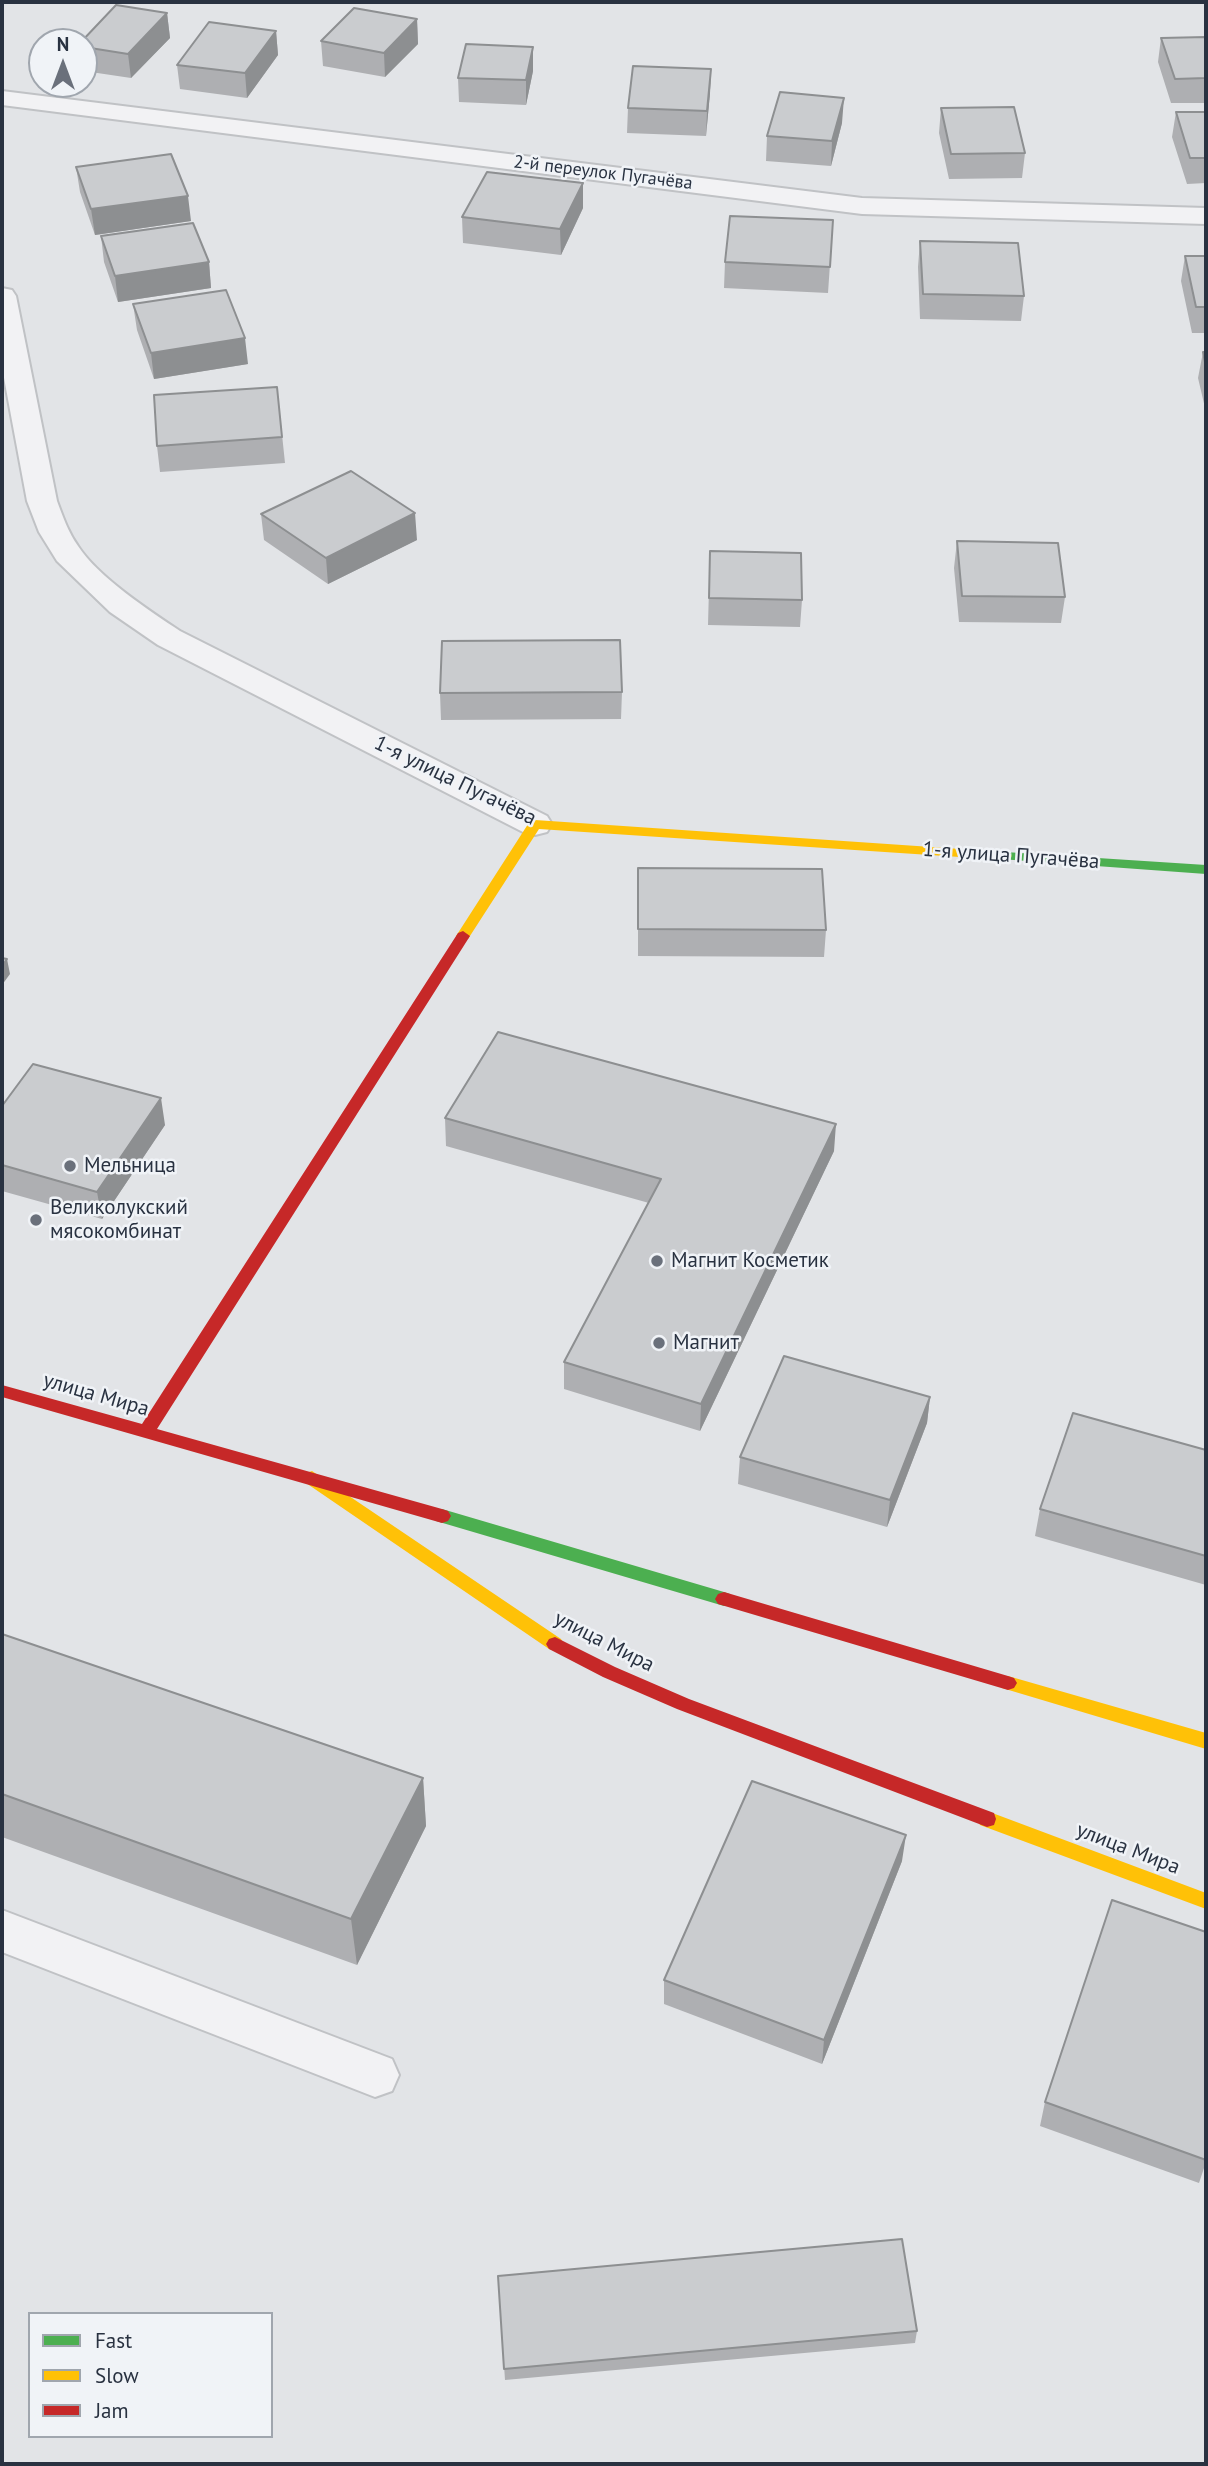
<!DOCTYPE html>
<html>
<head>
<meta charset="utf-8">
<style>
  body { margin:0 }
  #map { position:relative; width:1208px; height:2466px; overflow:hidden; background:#e2e4e7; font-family:"PT Sans",sans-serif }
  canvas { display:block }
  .frame { position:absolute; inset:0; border:4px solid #293241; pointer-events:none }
  .legend { position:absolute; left:28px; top:2312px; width:245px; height:126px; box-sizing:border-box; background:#f0f3f7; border:2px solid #a0a6ae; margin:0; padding:9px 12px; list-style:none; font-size:21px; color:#293241 }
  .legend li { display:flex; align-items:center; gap:14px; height:35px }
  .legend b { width:35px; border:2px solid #a0a6ae }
  .north { position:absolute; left:28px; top:28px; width:70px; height:70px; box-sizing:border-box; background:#f0f3f7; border:2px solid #a0a6ae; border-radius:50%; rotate:0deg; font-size:19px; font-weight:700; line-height:28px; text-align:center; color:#293241 }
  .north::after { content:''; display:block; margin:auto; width:24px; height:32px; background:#6a707b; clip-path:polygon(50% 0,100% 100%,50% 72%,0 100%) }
</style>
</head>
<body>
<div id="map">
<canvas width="1208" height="2466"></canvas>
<div class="frame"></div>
<ul class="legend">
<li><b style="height:9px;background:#4caf50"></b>Fast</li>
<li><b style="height:9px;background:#ffc107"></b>Slow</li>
<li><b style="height:9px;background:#c62828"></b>Jam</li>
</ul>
<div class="north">N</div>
</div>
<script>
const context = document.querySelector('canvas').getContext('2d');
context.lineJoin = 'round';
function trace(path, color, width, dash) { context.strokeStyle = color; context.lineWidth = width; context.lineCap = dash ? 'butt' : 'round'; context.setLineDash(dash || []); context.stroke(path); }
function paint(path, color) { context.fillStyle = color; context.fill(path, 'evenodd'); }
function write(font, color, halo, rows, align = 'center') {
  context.font = font + ' "PT Sans",sans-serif'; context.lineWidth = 5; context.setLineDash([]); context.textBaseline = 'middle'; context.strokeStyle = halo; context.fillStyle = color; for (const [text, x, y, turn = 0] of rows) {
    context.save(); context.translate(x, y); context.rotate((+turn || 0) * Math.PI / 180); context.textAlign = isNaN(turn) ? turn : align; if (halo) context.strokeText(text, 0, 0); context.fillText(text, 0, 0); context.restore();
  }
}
const lane = new Path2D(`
  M2,1910l390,149 7,16 -7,16 -17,6 -373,-145z`);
const street = new Path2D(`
  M2,91l860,107 344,10v16l-344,-10 -860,-109z
  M2,288l10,2 4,6 41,205c6,16 11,31 21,45 20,31 72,65 102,85l367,185 5,8 -5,8 -12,3 -12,-3 -365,-187 -48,-33 -53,-51 -18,-29 -12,-31 -25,-134z`);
trace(lane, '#c0c2c5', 4);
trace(street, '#c0c2c5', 4);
paint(lane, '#f2f2f4');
paint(street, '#f2f2f4');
paint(new Path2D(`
  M1005,852l201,13v9l-206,-15 -2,-3 2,-3z
  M442,1509l282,83 6,2 3,5 -3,5 -6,2 -288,-85 -3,-5 3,-5z`), '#4caf50');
paint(new Path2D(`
  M535,820l470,32 7,4 -7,4 -466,-31 -71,110h-10l-2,-3 2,-3 72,-112z
  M312,1471l249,168 3,5 -3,5 -6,2 -6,-2 -243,-166 -2,-5 2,-5z
  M1008,1676l198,57v16l-204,-61 -3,-5 3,-5z
  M987,1811l219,82v16l-226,-84 -2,-6 2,-6z`), '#ffc107');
paint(new Path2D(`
  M463,931l7,5 -313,493 285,80 6,2 3,5 -3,5 -6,2 -440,-126v-12l140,39 316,-491z
  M724,1592l284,84 6,2 3,5 -3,5 -6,2 -290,-86 -3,-5 3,-5z
  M555,1637l60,30 74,32 305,114 2,6 -2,6 -7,2 -310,-118 -74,-32 -54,-28 -3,-5 3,-5z`), '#c62828');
paint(new Path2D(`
  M167,13l3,25 -39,40 -47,-7v-29z
  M417,19l1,25 -33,33 -62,-11 -2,-25z
  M276,31l2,24 -31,43 -67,-9 -3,-24z
  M1206,37v66h-35l-13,-41 3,-24z
  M711,69l-1,24 -4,43 -79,-3 1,-25z
  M533,71l-7,34 -67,-3 -1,-24z
  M941,108l84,45 -3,25 -73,1 -10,-46z
  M1176,112h30v71l-19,1 -15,-47z
  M842,123l-11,43 -65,-5 1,-25z
  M76,167l115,54 -96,14 -15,-43z
  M583,208l-22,47 -98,-12 -1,-26z
  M833,220l-5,73 -104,-5 1,-26z
  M101,236l108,26 2,26 -93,14 -14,-40z
  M920,241l104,55 -3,25 -101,-2 -2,-52z
  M1185,256h21v77h-14l-11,-52z
  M133,304l115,60 -94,15 -17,-49z
  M1203,352h3v60l-8,-34z
  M277,387l8,76 -125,9 -3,-26z
  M261,514l156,26 -89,44 -64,-44z
  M957,541l108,56 -4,26 -102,-1 -5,-54z
  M710,551l92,49 -2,27 -92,-2z
  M622,692l-1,27 -180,1 -1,-27z
  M638,868l188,62 -2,27 -186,-1z
  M2,1106l163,19 -63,94 -100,-28z
  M445,1118l389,33 -134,280 -136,-42v-27l85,-159 -203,-57z
  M930,1397l-3,26 -40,104 -149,-43 2,-27z
  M1206,1450v135l-171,-49 5,-27z
  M2,1634l421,144 3,48 -69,139 -355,-128z
  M902,1861l-80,203 -158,-60v-24z
  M1206,1932v230l-7,21 -159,-57 5,-24z
  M498,2276l419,55 -2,12 -410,37z`), '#aeafb2');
paint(new Path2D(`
  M167,13l3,25 -39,40 -3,-24z
  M417,19l1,25 -33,33 -1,-24z
  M276,31l2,24 -31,43 -2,-25z
  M533,47v24l-7,34v-25z
  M711,69l-1,24 -4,43 1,-25z
  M844,98l-2,25 -11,43 1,-25z
  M583,183v25l-22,47 -1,-26z
  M188,196l3,25 -96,14 -4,-26z
  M209,262l2,26 -93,14 -3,-26z
  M245,338l3,26 -94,15 -3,-26z
  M415,513l2,27 -89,44 -2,-26z
  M7,959l3,15 -8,11v-19z
  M161,1098l4,27 -63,94 -5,-27z
  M836,1124l-2,27 -134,280 1,-27z
  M930,1397l-3,26 -40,104 3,-27z
  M423,1778l3,48 -69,139 -6,-46z
  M906,1835l-4,26 -80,203 2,-24z`), '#8d8f91');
const building = new Path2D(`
  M116,5l51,8 -39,41 -44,-7v-5h-3z
  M354,8l63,11 -33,34 -63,-12z
  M209,22l67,9 -31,42 -68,-8z
  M1206,37v41l-31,1 -14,-41z
  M466,44l67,3 -7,33 -68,-2z
  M633,66l78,3 -4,42 -79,-3z
  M780,92l64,6 -12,43 -65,-5z
  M1014,107l11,46 -74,1 -10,-46z
  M1176,112h30v46h-16z
  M171,154l17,42 -97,13 -15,-42z
  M487,172l96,11 -23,46 -98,-12z
  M730,216l103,4 -3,47 -105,-5z
  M193,223l16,39 -94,14 -14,-40z
  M920,241l98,2 6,53 -101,-2z
  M1185,256h21v51h-10z
  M226,290l19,48 -94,15 -18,-49z
  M1203,352h3v15z
  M277,387l5,50 -125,9 -3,-51z
  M351,471l64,42 -89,45 -65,-44z
  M957,541l101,2 7,54 -103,-1z
  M710,551l91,2 1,47 -93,-2z
  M620,640l2,52 -182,1 2,-52z
  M638,868l184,1 4,61 -188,-1z
  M2,958l5,1 -5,7z
  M498,1032l338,92 -135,280 -137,-42 97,-183 -216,-61z
  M33,1064l128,34 -64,94 -95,-27v-59z
  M784,1356l146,41 -40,103 -150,-43z
  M1073,1413l133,37v106l-166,-47z
  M2,1634l421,144 -72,141 -349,-125z
  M752,1781l154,54 -82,205 -160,-60z
  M1112,1900l94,32v228l-161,-58z
  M902,2239l15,92 -413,38 -6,-93z`);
paint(building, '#cacccf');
trace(building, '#8d8f91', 2);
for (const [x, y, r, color] of [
  [70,1166,7,"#6a707b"],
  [36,1220,7,"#6a707b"],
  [657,1261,7,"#6a707b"],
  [659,1343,7,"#6a707b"]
]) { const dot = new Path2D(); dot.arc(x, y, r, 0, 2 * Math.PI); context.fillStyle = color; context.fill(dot); trace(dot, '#f0f3f7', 2.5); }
write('18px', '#293241', '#f0f3f7', [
  ["2-й переулок Пугачёва",603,173,7]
]);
write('21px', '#293241', '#f0f3f7', [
  ["1-я улица Пугачёва",455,781,26],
  ["1-я улица Пугачёва",1011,856,4],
  ["улица Мира",96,1395,16],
  ["улица Мира",604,1642,27],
  ["улица Мира",1128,1849,21]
]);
write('21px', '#293241', '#f0f3f7', [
  ["Мельница",84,1166],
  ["Великолукский",50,1208],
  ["мясокомбинат",50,1232],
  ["Магнит Косметик",671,1261],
  ["Магнит",673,1343]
], 'left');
</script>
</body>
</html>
